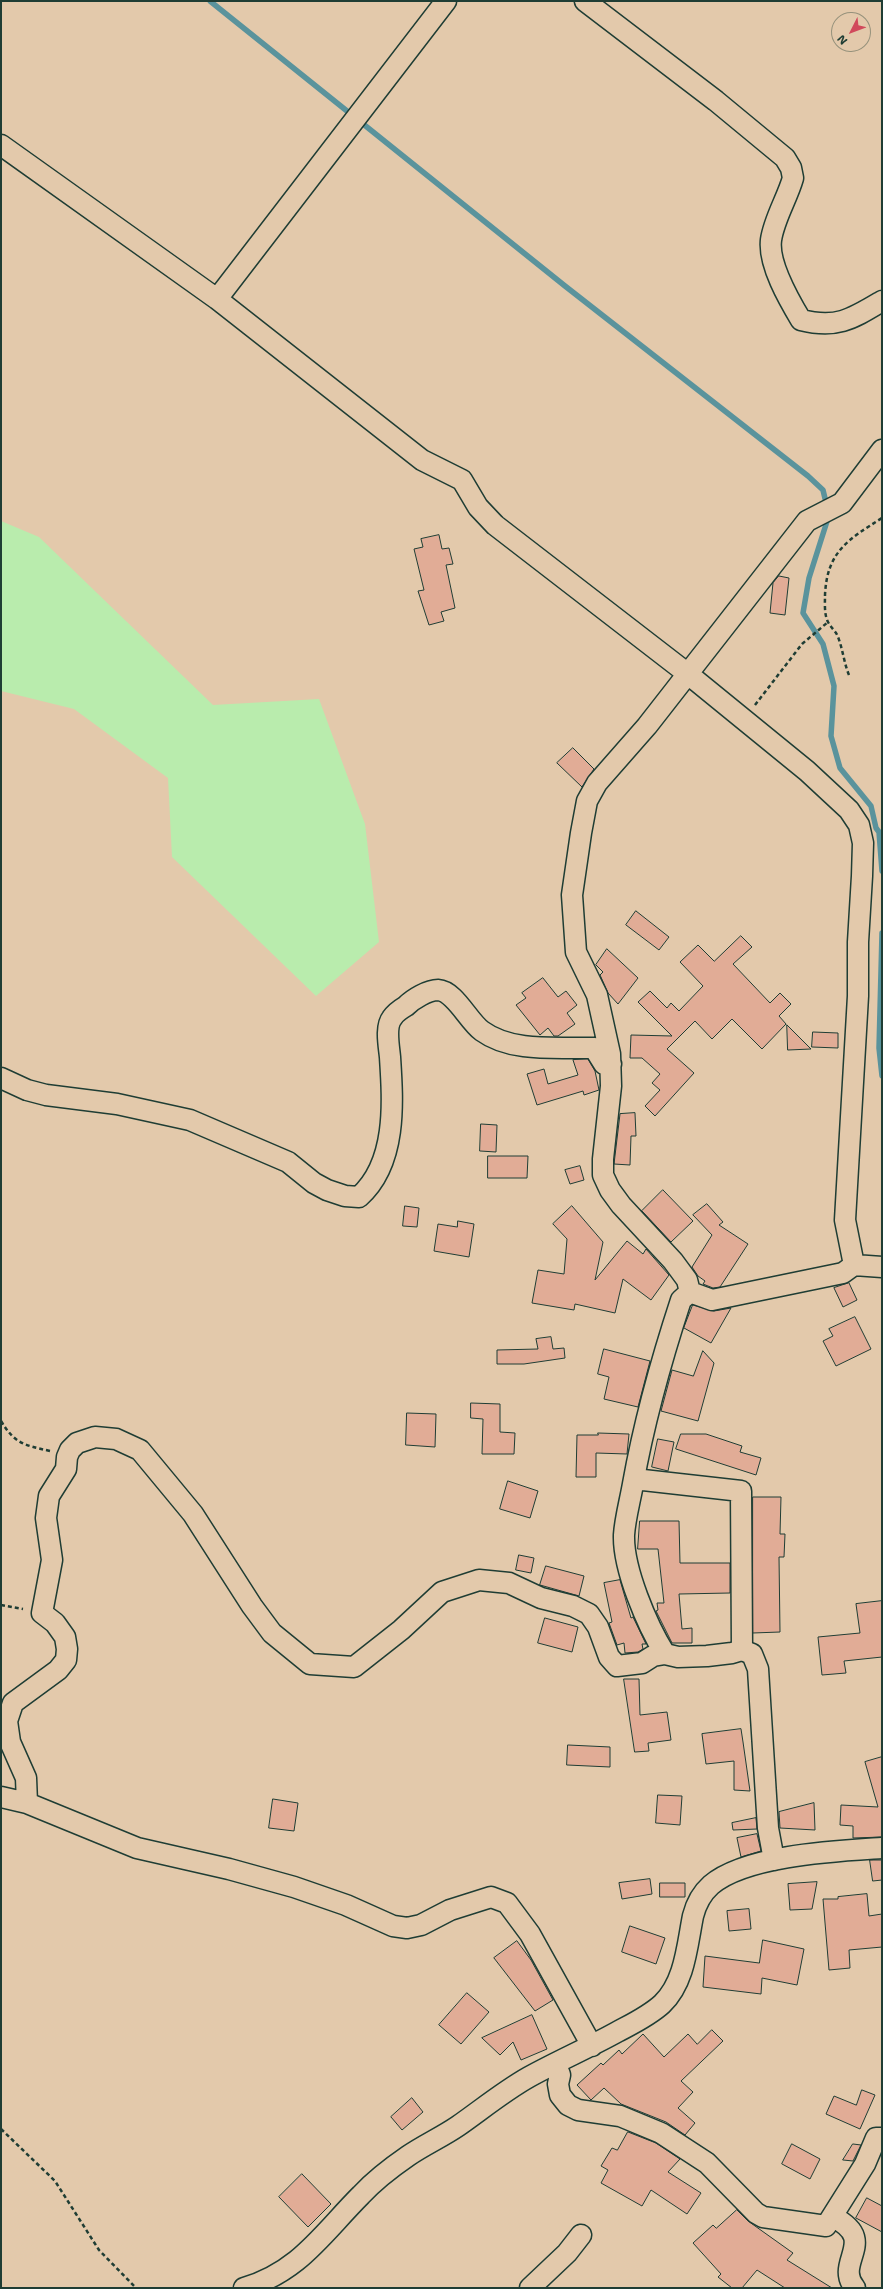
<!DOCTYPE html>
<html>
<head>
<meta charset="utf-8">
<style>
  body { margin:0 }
  #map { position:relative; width:883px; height:2289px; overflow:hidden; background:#e3c9ab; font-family:"Shantell Sans",sans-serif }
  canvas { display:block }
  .frame { position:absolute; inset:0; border:2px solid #1f3d34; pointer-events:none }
  .north { position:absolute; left:831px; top:12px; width:40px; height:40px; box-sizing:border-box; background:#e3c9ab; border:1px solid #95917b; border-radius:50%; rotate:228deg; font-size:11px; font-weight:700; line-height:16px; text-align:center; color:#1f3d34 }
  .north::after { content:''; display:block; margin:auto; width:14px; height:18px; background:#d1495b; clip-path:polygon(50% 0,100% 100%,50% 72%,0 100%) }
</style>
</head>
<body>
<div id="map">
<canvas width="883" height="2289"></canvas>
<div class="frame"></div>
<div class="north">N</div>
</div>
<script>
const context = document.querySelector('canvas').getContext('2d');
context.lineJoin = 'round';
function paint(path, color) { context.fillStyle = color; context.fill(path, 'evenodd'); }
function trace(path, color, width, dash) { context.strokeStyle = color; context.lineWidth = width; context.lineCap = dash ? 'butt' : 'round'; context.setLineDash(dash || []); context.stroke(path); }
paint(new Path2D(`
  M1,521l38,16 174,168 106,-6 46,125 14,118 -63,54 -144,-139 -4,-79 -94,-69 -73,-18z`), '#b9ecad');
trace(new Path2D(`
  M210,1l355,285 243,190 15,14 4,17
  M829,515l-20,63 -6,35 20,31 11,42 -3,50 9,32 31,38 5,22 3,4 3,39
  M882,933l-3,115 3,28`), '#5a939c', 5.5);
const building = new Path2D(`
  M439,535l3,14 7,-1 4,16 -7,1 9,43 -14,4 3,9 -15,4 -11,-34 6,-1 -10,-41 9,-2 -2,-8z
  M779,576l10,2 -4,37 -15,-2 3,-30z
  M573,748l21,21 -12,18 -25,-24z
  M636,911l33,26 -10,13 -33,-25z
  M741,936l11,11 -19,17 37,39 10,-10 11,11 -12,12 7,8 -24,25 -30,-30 -20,20 -17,-18 -28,28 27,24 -39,43 -10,-10 15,-16 -8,-7 8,-9 -18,-16h-12l1,-23 41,1 -34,-34 12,-11 17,17 4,-5 8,8 24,-25 -23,-24 18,-17 16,16z
  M607,949l31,29 -20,26 -10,-11 -8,-18 3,-3 -7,-7z
  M543,978l15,19 8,-6 11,14 -10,8 8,11 -17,12h-4l-6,-8 -8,7 -24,-30 10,-7 -4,-5z
  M787,1025l24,24 -23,1z
  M813,1032l25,1v15l-26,-1z
  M588,1059l7,12 4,19 -15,5 -1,-4 -46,14 -10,-31 17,-5 4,15 30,-9 -5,-15z
  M635,1113l1,23h-5l-1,29 -16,-1 6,-50z
  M481,1124l16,1 -1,27 -16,-1z
  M488,1156h40l-1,22h-39z
  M580,1166l4,14 -14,4 -5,-14z
  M663,1190l30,31 -22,21 -29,-31z
  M707,1204l16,18 -4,3 29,19 -28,43 -7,1 -10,-4 2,-3 -7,-5 -6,-9 20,-32 -19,-20z
  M405,1206l14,2 -2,19 -14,-1z
  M572,1206l31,36 -8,38 32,-39 16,13 3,-5 23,26 -18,25 -28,-21 -8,34 -40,-9 -1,6 -42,-7 6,-33 26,4 3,-35 -14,-15z
  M458,1221l16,3 -5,33 -35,-6 4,-27 19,3z
  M849,1283l8,17 -14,7 -9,-19z
  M693,1305l21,6 17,-3 -20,35 -27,-15z
  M855,1317l16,32 -35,17 -13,-25 10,-5 -4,-7z
  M551,1337l2,12 11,-1 1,10 -41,6h-27v-14l41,-1 -2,-10z
  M604,1349l46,12 -12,46 -34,-8 5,-22 -11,-3z
  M703,1351l11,12 -16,58 -37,-10 11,-41 21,6z
  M471,1403l29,1v28l15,1 -1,21h-32l1,-35 -12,-1z
  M407,1413l29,1 -1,33 -29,-2z
  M598,1433l31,1 -2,20 -31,-1v24h-20l1,-42h21z
  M681,1434h25l36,12 -2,6 21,6 -5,17 -80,-26z
  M658,1439l16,3 -6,29 -16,-4z
  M508,1481l30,10 -8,27 -30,-9z
  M753,1497h28l-1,37h5l-1,23h-5l1,75 -27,1z
  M640,1521h39l1,42h50v30l-51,1 3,35 10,-1v15h-20l-16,-32 2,-1 -1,-7h7l-6,-54h-20z
  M519,1555l15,3 -3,15 -15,-3z
  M546,1566l38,10 -5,20 -39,-11z
  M620,1580l11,38 2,-1 13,27h-4l1,5 -5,3 -13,1 -1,-10 -7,2 -8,-22 3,-1 -8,-39z
  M882,1601v56l-38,4 2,12 -24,2 -4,-38 42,-4 -4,-29z
  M545,1618l33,9 -6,25 -34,-9z
  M624,1679h15l1,36 27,-3 4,28 -23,3 1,8 -14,1z
  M741,1729l2,13 7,49 -16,-1v-29l-28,3 -4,-30z
  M568,1745l42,2v20l-43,-2z
  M882,1757v80l-29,1v-12l-13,-1 1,-20 37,2 -13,-45z
  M658,1795l24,1 -2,29 -24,-2z
  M273,1799l25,4 -4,28 -25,-3z
  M814,1803l1,27 -35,-2 -1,-16z
  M756,1818l1,11 -24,1 -1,-7z
  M757,1834l4,17 -20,6 -4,-19z
  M870,1860h12v20l-9,1z
  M650,1879l2,15 -30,5 -3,-16z
  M817,1882l-5,27 -22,1 -2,-26z
  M660,1883h25v14h-25z
  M867,1894l2,22 13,-2v33l-33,3 1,18 -21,2 -6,-71h15v-2z
  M749,1909l2,20 -22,2 -2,-20z
  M630,1926l35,12 -9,26 -34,-12z
  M763,1940l41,9 -7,36 -35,-7 -1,16 -58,-7 2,-31 54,7z
  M517,1941l14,19 22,40 -18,11 -41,-53z
  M467,1993l22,19 -28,32 -22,-19z
  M532,2015l15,34 -26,11 -8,-18 -13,13 -18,-17z
  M712,2030l11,11 -42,40 12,11 -15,16 17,15 -10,12 -19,-13 -45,-18 -17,-16 -13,12 -14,-15 24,-22 2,2 16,-15 3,4 21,-20 21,23 24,-23 9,10z
  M862,2090l13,5 -15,34 -34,-15 8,-18 22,9z
  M412,2098l11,14 -21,18 -11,-13z
  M628,2132l28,11 24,16 -12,13 33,21 -14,21 -36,-24 -9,16 -41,-23 7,-13 -7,-4 11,-18 5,2z
  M792,2144l28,15 -10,20 -28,-15z
  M853,2144l8,1 -8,16 -10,-1z
  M302,2174l29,30 -23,23 -29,-30z
  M867,2198l15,8v26l-26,-14z
  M737,2210l11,11 45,32 -6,7 45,28h-47l-28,-18 -15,18h-10l-14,-11 3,-3 -28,-31 20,-18 3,3z`);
paint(building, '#e1ac96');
trace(building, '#1f3d34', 1);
const minor = new Path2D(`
  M585,1l131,100 69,57 6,10 2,10c-6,21 -19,41 -22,62 -3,24 18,60 30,80 36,9 51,-1 81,-19
  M1,145l216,154 205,161 40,20 16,27 17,18 193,149 119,97 42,39 10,15 4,18 -1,33 -4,66v54l-13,224 9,45
  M217,299l229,-298
  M1,1078l26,12 19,5 71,9 73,16 98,42 26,21 13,7 18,6 14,1c38,-34 34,-94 31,-140 -1,-11 -5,-30 2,-39 3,-5 9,-9 14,-12 7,-7 22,-16 32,-16 17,1 30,31 44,41 30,22 76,16 112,17l10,16h7
  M690,1292l-3,-12 -14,-19 -52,-56 -11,-15 -7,-15v-16l8,-73 -1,-32 -13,-59 -21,-43 -4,-57 9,-62 6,-32 10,-18 50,-57 160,-205 35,-18 40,-53
  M690,1292l22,8 131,-27 11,-8 28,2
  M634,1479l107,12 1,159
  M665,1654c-18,-29 -42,-85 -41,-119 1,-16 6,-34 9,-51 11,-62 28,-123 48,-184l9,-8
  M1,1797l26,6 110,45 92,21 65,18 52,18 47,21 14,2 14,-3 29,-15 41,-13 16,6 23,31 62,112
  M27,1803l-1,-25 -16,-36 -3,-21 6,-18 45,-33 8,-10 1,-11 -2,-12 -10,-14 -13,-10 10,-53 -6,-42 3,-22 17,-27 1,-12 3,-7 7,-7 18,-6 21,2 24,11 53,64 59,92 20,27 38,31 44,3 47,-37 41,-38 37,-12 30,3 32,15 32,8 16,8 9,13 11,30 8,9 25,-3 11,-7 12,-2 13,3 29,-1 25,-3 10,-3 10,4 6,15 10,159 6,32
  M556,2064l4,11 -2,9 2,11 8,10 10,5 42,6 41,17 46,30 49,50 7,4 63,9 39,-62 11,-26h6
  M833,2217c47,24 0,45 22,71
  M244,2288c55,-16 78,-54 117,-93 13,-14 31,-28 47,-39 16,-11 34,-19 50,-30 23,-16 46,-35 71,-49 29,-16 59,-29 88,-45 15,-8 32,-16 45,-28 23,-22 25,-58 31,-88 3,-12 9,-23 18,-31 35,-30 126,-34 171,-37
  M530,2288l37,-35 14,-18`);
trace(minor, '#1f3d34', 23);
trace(new Path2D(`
  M849,675c-5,-12 -6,-25 -11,-38 -2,-6 -7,-9 -10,-15 -4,-8 -3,-19 -3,-27 2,-44 24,-56 57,-77
  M755,705l47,-61 26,-22
  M1,1421c14,23 23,24 49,30
  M1,1605l22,4
  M1,2129l54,52 44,69 37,38`), '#1f3d34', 2.5, [4, 3]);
trace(minor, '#e3c9ab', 20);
</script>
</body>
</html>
